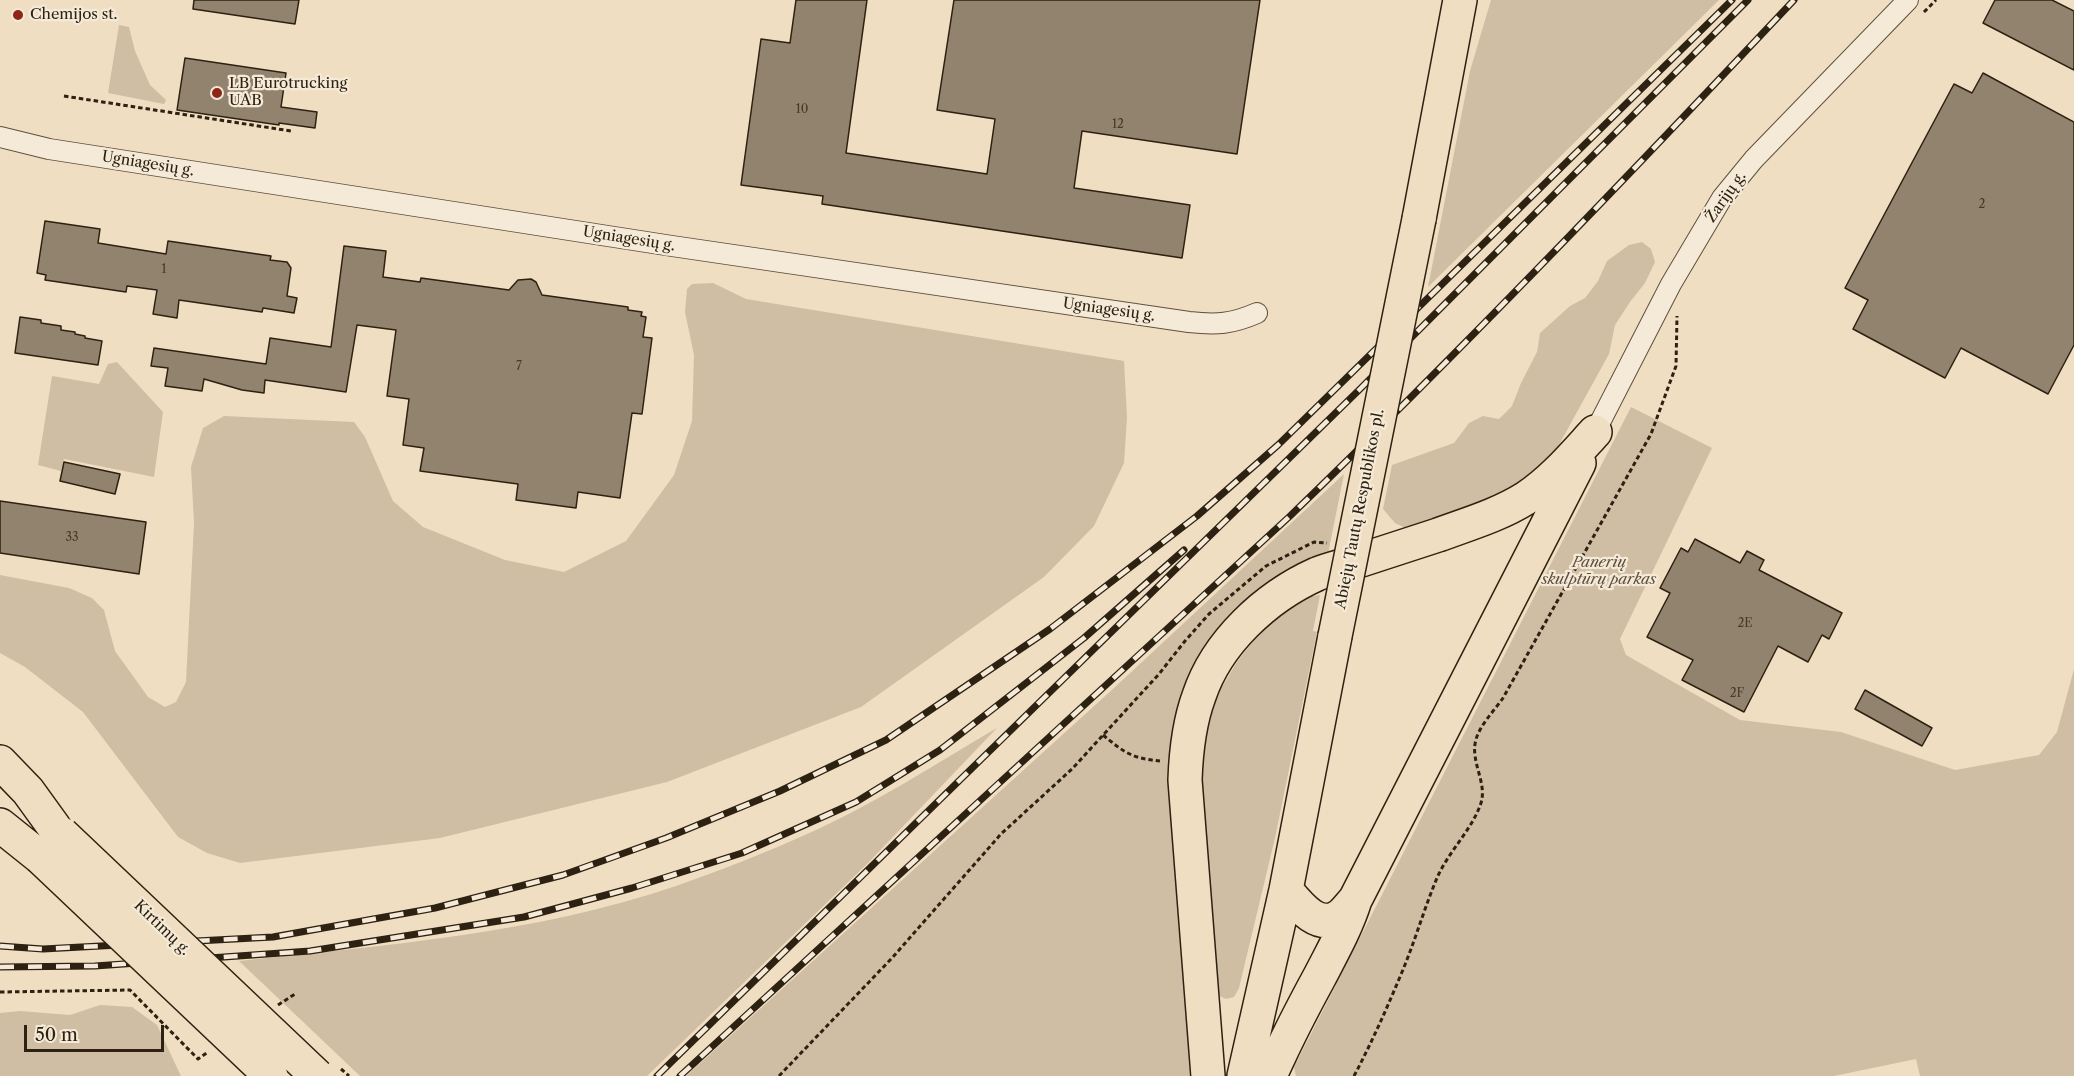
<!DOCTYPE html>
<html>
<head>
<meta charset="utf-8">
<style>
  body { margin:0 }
  #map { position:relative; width:2074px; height:1076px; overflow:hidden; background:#f0dec2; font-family:"Libre Caslon Text",serif }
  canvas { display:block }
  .scale { position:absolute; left:24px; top:1025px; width:140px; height:27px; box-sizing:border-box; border:3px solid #2d2112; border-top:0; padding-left:8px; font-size:18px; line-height:21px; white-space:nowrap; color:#2d2112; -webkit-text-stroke:4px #f5ead7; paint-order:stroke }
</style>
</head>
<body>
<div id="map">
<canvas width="2074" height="1076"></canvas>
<div class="scale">50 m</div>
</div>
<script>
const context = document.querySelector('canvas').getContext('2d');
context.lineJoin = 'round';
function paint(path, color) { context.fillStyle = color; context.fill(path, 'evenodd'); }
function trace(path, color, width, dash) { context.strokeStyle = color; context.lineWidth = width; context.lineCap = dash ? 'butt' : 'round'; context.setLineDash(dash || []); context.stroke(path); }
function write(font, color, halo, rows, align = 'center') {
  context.font = font + ' "Libre Caslon Text",serif'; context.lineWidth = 4.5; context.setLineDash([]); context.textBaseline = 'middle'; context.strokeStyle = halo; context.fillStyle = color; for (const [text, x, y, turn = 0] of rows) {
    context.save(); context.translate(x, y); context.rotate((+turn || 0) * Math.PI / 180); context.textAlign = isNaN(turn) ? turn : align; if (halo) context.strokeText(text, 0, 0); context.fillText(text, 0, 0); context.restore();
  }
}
paint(new Path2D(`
  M1491,0h228l-291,287 42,-216z
  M119,25l10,2 6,24 15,34 16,15 -2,4 -56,-11z
  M1642,242l9,7 4,13 -10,21 -15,19 -15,23 -6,29 -54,98 -25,27 -32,23 -86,29 -17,-8 -12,-14 9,-44 62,-22 15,-20 14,-7 16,3 13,-13 9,-23 16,-31 3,-19 30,-27 15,-8 13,-17 9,-20 22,-16z
  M713,283l33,16 378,62 3,56 -3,46 -30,63 -50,51 -183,130 -194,75 -227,56 -200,25 -33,-10 -29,-16 -95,-125 -58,-45 -25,-14v-78l69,13 23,10 12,12 11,41 33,46 17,10 11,-5 10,-20 8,-159 -3,-56 12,-39 21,-12 130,6 11,15 28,64 30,26 82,33 59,12 62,-31 48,-66 18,-54 2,-66 -9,-43 2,-23 5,-5z
  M117,362l46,50 -9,65 -90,-18 -3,12 -23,-6 14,-89 47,8 9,-20z
  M1631,407l81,41 -92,191 6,16 114,65 101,12 114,38 84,-15 18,-23 17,-63v407h-154l-4,-17 -82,17h-538l-2,-9z
  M1344,474l-16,80 -23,6 -25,18 -91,111 8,387h-511l428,-388z
  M1320,595l-7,36 4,1 -42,206 -36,150 -5,9 -8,2 -9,-4 -23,-225 19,-68 24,-40 27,-35 18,-18 24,-12z
  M997,728l-130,136 -220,212h-287l-121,-115c146,-16 297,-27 437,-75 42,-15 90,-33 131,-52 66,-29 128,-70 190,-106z
  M100,1005l32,2 25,18 24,51h-181v-63l20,-2 50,4z`), '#cfbea4');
const building = new Path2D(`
  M194,0h105l-4,24 -102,-15z
  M796,0h71l-21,153 141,21 8,-55 -58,-9 17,-110h306l-23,154 -155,-23 -8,57 116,17 -8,53 -360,-54 1,-8 -82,-11 20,-146 29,4z
  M1995,0h57l22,11v59l-91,-47z
  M185,58l101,15 -5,34 36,5 -2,16 -36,-5v2l-102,-15z
  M1983,73l91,49v223l-26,49 -87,-46 -16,30 -92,-49 15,-29 -23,-12 109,-204 18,9z
  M45,221l55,8 -2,14 68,11 2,-13 103,15 -1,4 17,2 4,6 -4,28 10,2 -3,15 -31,-5 -1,4 -83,-12 -2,18 -24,-4 4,-24 -30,-4 -1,6 -81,-12 1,-5 -9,-2z
  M344,246l42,5 -3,26 37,5 1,-4 88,12 9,-10 13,-1 5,3 6,13 86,12v3l14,2 -1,4 5,1 -3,20 9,1 -10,76 -10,-1 -12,85 -42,-6 -2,16 -60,-8 2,-16 -98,-13 4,-23 -21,-3 6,-46 -22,-3 9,-66 -39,-5 -11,67 -81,-12 -1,13 -22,-3 -38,-11 -2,12 -37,-5 3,-18 -17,-2 3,-18 112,16 4,-26 61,9z
  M20,317l21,3v3l20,3v4l14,2v2l10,2v2l17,3 -4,24 -83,-12z
  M64,462l56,12 -5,20 -55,-13z
  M0,501l146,21 -7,52 -139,-21z
  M1695,539l45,24 7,-12 17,9 -5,10 83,43 -13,26 -7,-4 -14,27 -30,-16 -34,66 -62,-32 11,-20 -46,-23 23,-44 -10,-5 21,-40 7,4z
  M1865,690l67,38 -10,18 -67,-37z`);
paint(building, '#92836e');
trace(building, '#2d2112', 1.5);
const street = new Path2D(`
  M0,137l49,12 623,97 517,76c28,3 43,2 68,-9
  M1595,432l76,-148 51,-86 32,-39 154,-159`);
const highway = new Path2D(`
  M1419,219l41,-219
  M0,762l28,29 26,36
  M0,825l40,32
  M1286,890c12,14 31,40 52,27 6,-3 12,-12 17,-17
  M1208,1076l-23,-296c1,-29 4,-57 14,-84 18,-54 67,-99 118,-122 12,-5 26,-8 38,-12 28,-9 55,-18 83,-27 30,-11 61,-20 88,-37 27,-18 47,-42 69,-66
  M1244,1076l42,-186 49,-254
  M1270,1076c15,-34 32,-67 50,-100 13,-25 27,-50 35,-76l224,-437`);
trace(street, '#5e503e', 22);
trace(highway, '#2d2112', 36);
trace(new Path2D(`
  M1924,12l12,-12
  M64,96l227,35
  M1103,735c22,18 28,23 57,26
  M0,992l130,-2 68,69 10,-7
  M278,1005l17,-11
  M779,1076l113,-118 109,-124 71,-65 87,-95 26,-33 24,-27 57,-48 48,-24 13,1
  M1354,1076c18,-34 33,-68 48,-104 13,-31 22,-63 35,-94 11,-26 35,-48 44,-75 6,-19 -9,-39 -6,-59 2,-16 19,-33 28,-46l148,-264 25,-68 1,-50`), '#2d2112', 3, [4.5, 3]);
trace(street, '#f5ead7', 20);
trace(highway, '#f0dec2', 33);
const rail = new Path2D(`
  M0,946l43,3 230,-12 162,-29 128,-33 103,-37 114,-47 106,-51 164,-111 147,-113 81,-71 454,-445
  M0,967l95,-1 215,-15 214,-34 108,-29 110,-35 114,-51 84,-52 144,-112 100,-88
  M657,1076l702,-686 389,-390
  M680,1076l609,-559c173,-167 340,-342 505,-517`);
trace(rail, '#2d2112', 7);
trace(rail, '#f5ead7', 4.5, [14]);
const highwayBridge = new Path2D(`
  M1335,636l84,-417
  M62,834l255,242
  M40,857l231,219`);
trace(highwayBridge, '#2d2112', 36, []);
trace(new Path2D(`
  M341,1069l8,7`), '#2d2112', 3, [4.5, 3]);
trace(highwayBridge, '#f0dec2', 33);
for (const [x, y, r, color] of [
  [18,15,6,"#8f2418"],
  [217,93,6,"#8f2418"]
]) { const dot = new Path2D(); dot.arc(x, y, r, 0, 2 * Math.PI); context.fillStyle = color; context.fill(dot); trace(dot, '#f5ead7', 2); }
write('12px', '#463a29', null, [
  ["10",802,110],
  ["12",1118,125],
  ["2",1982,205],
  ["1",164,270],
  ["7",519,367],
  ["33",72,538],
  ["2E",1745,624],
  ["2F",1737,694]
]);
write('15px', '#2d2112', '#f5ead7', [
  ["Chemijos st.",30,15],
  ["LB Eurotrucking",229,84],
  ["UAB",229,101]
], 'left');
write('15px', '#2d2112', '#f5ead7', [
  ["Ugniagesių g.",148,164,9],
  ["Žarijų g.",1726,197,-55],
  ["Ugniagesių g.",629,239,9],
  ["Ugniagesių g.",1109,310,8],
  ["Abiejų Tautų Respublikos pl.",1360,509,-79],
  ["Kirtimų g.",162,928,44]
]);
write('italic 15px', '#5e503e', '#f5ead7', [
  ["Panerių",1599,563],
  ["skulptūrų parkas",1599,580]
]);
</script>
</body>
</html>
